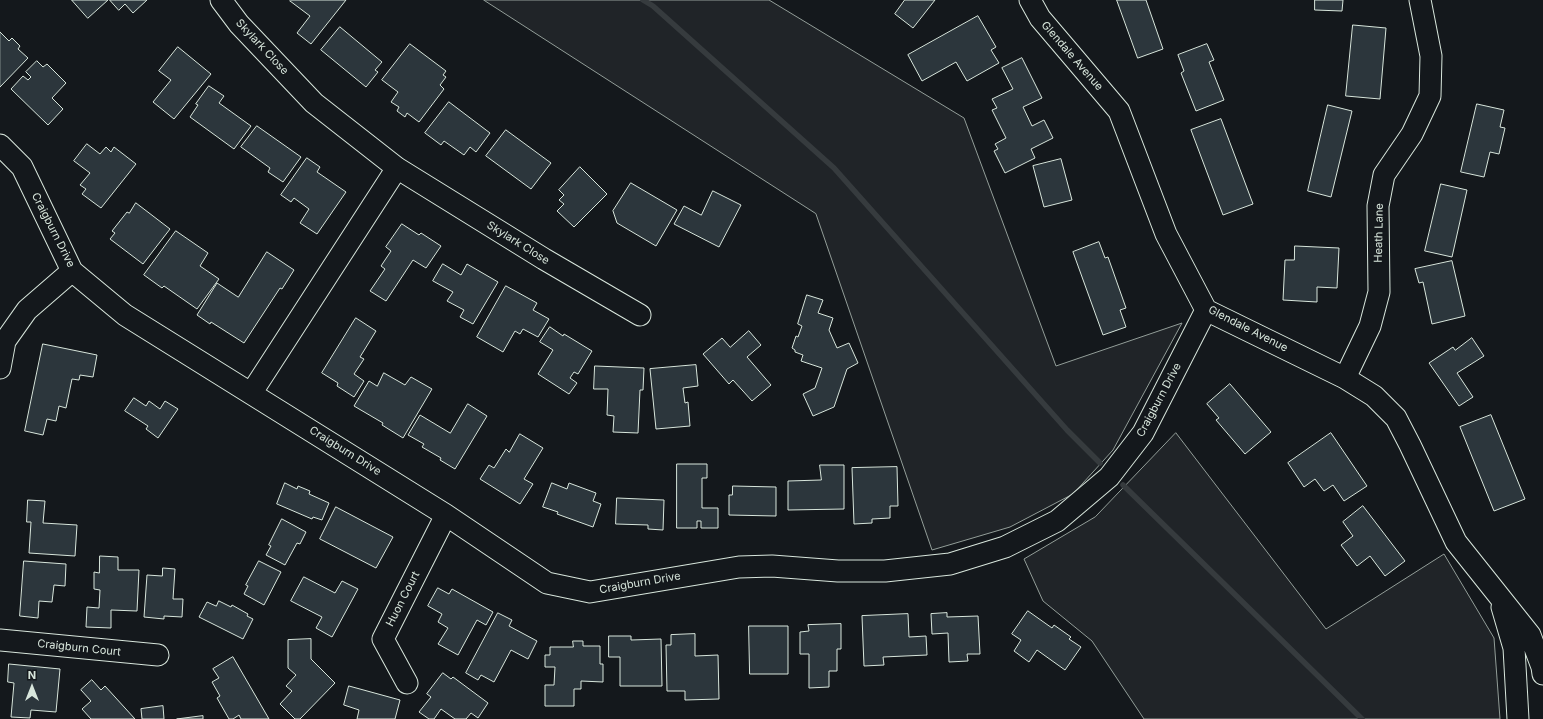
<!DOCTYPE html>
<html>
<head>
<meta charset="utf-8">
<style>
  body { margin:0 }
  #map { position:relative; width:1543px; height:719px; overflow:hidden; background:#14181c; font-family:Inter,sans-serif }
  canvas { display:block }
  .north { position:absolute; left:12px; top:667px; width:40px; height:40px; -webkit-text-stroke:3px #14181c; paint-order:stroke; rotate:0deg; font-size:11px; font-weight:700; line-height:16px; text-align:center; color:#d8e6dc }
  .north::after { content:''; display:block; margin:auto; width:14px; height:18px; background:#d8e6dc; clip-path:polygon(50% 0,100% 100%,50% 72%,0 100%) }
</style>
</head>
<body>
<div id="map">
<canvas width="1543" height="719"></canvas>
<div class="north">N</div>
</div>
<script>
const context = document.querySelector('canvas').getContext('2d');
context.lineJoin = 'round';
function paint(path, color) { context.fillStyle = color; context.fill(path, 'evenodd'); }
function trace(path, color, width, dash) { context.strokeStyle = color; context.lineWidth = width; context.lineCap = dash ? 'butt' : 'round'; context.setLineDash(dash || []); context.stroke(path); }
function write(font, color, halo, rows, align = 'center') {
  context.font = font + ' Inter,sans-serif'; context.lineWidth = 3; context.setLineDash([]); context.textBaseline = 'middle'; context.strokeStyle = halo; context.fillStyle = color; for (const [text, x, y, turn = 0] of rows) {
    context.save(); context.translate(x, y); context.rotate((+turn || 0) * Math.PI / 180); context.textAlign = isNaN(turn) ? turn : align; if (halo) context.strokeText(text, 0, 0); context.fillText(text, 0, 0); context.restore();
  }
}
const green = new Path2D(`
  M484,0h285l195,118 92,248 126,-43 -69,127 -40,44 -63,33 -78,23 -116,-336z
  M1176,433l150,196 118,-75 50,84 6,81h-356l-52,-78 -49,-40 -19,-42 71,-42z`);
paint(green, '#202428');
trace(green, '#939e99', 1);
trace(new Path2D(`
  M643,0l10,6 181,162 233,262 33,33
  M1123,485l239,234`), '#363b3e', 5.5);
const building = new Path2D(`
  M72,0h36l-20,18z
  M110,0h37l-14,13 -8,-9 -6,6z
  M291,0h55l-35,44 -14,-11 13,-17 -20,-15z
  M905,0h30l-22,28 -18,-14z
  M1117,0h29l17,49 -25,9z
  M1315,0h28l-1,11 -27,-1z
  M978,16l18,31 -5,3 8,13 -32,18 -11,-19 -34,19 -14,-26z
  M1353,25l33,3 -6,71 -34,-3z
  M340,27l42,35 -7,8 3,2 -12,15 -45,-37z
  M0,32l9,9 3,-3 8,8 -2,3 10,9 -28,29z
  M410,44l36,27 -3,4 3,2 -6,8 4,4 -25,33 -12,-9 -2,4 -8,-6 2,-4 -8,-5 7,-10 -16,-12z
  M1207,44l7,16 -5,2 15,38 -28,11 -15,-38 3,-2 -6,-16z
  M178,47l33,27 -37,45 -21,-17 18,-22 -12,-9z
  M1022,58l20,40 -19,9 9,19 12,-6 9,18 -22,11 4,9 -30,15 -11,-22 4,-2 -3,-5 11,-6 -14,-28 5,-2 -5,-9 21,-10 -11,-21z
  M37,61l6,6 4,-3 19,19 -14,15 11,11 -15,16 -37,-36 12,-13 5,4 3,-3 -5,-5z
  M209,86l15,10 -5,7 32,23 -17,23 -44,-32 8,-12 -2,-1z
  M449,102l41,31 -14,19 -6,-5 -6,8 -20,-14 -3,4 -16,-12z
  M1477,104l27,6 -4,17 5,1 -6,26 -9,-2 -6,25 -23,-5z
  M1328,105l24,6 -21,86 -23,-6z
  M1221,119l32,85 -30,11 -32,-85z
  M257,126l44,31 -18,25 -15,-10 2,-4 -29,-21z
  M506,130l45,33 -20,26 -45,-33z
  M87,144l13,10 6,-7 5,5 3,-5 22,17 -35,44 -19,-14 4,-5 -6,-4 10,-12 -16,-12z
  M307,158l13,9 -3,5 29,20 -29,42 -17,-11 9,-14 -15,-11 -3,4 -10,-7z
  M1061,159l11,41 -28,7 -11,-41z
  M580,167l27,27 -33,33 -17,-16 7,-7 -5,-4 5,-5 -5,-5z
  M631,183l46,27 -21,36 -39,-23 -4,-12z
  M1441,184l26,6 -15,67 -27,-6z
  M713,191l28,14 -22,42 -45,-23 10,-18 17,9z
  M136,203l34,26 -27,35 -33,-25 5,-6 -3,-2 15,-19 2,1z
  M402,224l17,11 2,-2 20,13 -15,22 -13,-8 -27,41 -16,-10 15,-22 -4,-3 10,-15 -5,-4z
  M176,231l32,22 -8,13 19,13 -22,30 -33,-23 -2,2 -18,-13z
  M1099,242l6,16 3,-1 18,51 -6,2 6,17 -23,8 -30,-83z
  M1295,246l44,2 -2,40 -20,-1v15l-34,-2 2,-40h9z
  M267,252l27,18 -12,19 -2,-1 -36,55 -33,-21 -1,2 -13,-9 20,-32 21,14z
  M1452,261l13,55 -33,8 -9,-42 -4,1 -4,-14z
  M443,264l18,11 6,-11 31,18 -25,42 -13,-7 4,-7 -17,-9 6,-9 -20,-11z
  M506,286l31,17 -4,7 16,9 -11,18 -15,-8 -3,5 -5,-3 -12,21 -26,-15z
  M807,295l16,5 -5,13 15,5 -4,12 8,18 12,-5 9,20 -11,6 -13,38 -21,9 -10,-22 12,-6 7,-20 -21,-7 2,-6 -8,-3v-2l-3,-2 4,-12 2,1 4,-11 -4,-2z
  M356,318l20,13 -16,26 4,2 -10,15 10,7 -10,16 -17,-11 1,-3 -16,-10z
  M550,327l13,9 1,-2 28,17 -14,23 -4,-2 -4,6 7,5 -8,11 -31,-20 15,-24 -13,-8z
  M749,331l12,14 -14,12 24,28 -19,16 -19,-21 -4,4 -26,-30 19,-16 8,9z
  M1472,338l12,18 -27,17 16,24 -14,9 -30,-43 24,-16 2,3z
  M43,344l54,11 -4,22 -13,-2 -1,5 -7,-1 -6,29 -7,-2 -3,15 -9,-2 -4,16 -18,-4z
  M696,365l2,21 -15,2 2,15 3,-1 2,24 -34,3 -6,-60z
  M595,366l49,2 -1,22h-3l-2,43 -25,-1 1,-16 -7,-1 1,-26h-14z
  M384,373l21,12 6,-8 21,12 -29,49 -21,-13 1,-2 -29,-17 15,-25 8,5z
  M1230,384l41,48 -26,22 -29,-34 3,-2 -12,-14z
  M134,398l12,8 3,-5 11,8 5,-8 13,8 -20,29 -12,-9 2,-3 -23,-15z
  M468,404l19,12 -32,53 -15,-9 1,-2 -19,-11 2,-3 -16,-9 12,-20 30,18z
  M1491,415l34,84 -31,12 -34,-84z
  M1331,433l36,53 -23,15 -11,-16 -9,6 -9,-12 -11,8 -16,-24z
  M520,434l23,14 -19,31 9,5 -13,20 -40,-25 9,-14 5,3 12,-19 3,3z
  M677,464h30v14h-5v30h16v20h-17v-7h-4v7h-20z
  M820,465h24v44l-56,1v-29l33,-1z
  M897,467l1,39h-8v12l-18,1v4l-18,1 -2,-56z
  M285,483l12,6 1,-3 12,5 -1,3 20,9 -7,17 -9,-3 -1,2 -35,-15z
  M552,483l15,6 2,-6 27,10 -3,8 8,3 -8,23 -36,-13 1,-2 -15,-5z
  M733,486l43,1v29l-47,-1v-20h3z
  M617,498l47,2 -1,30 -15,-1v-4l-32,-1z
  M28,500l17,1 -2,22 34,2 -2,31 -46,-3 2,-31h-4z
  M1363,506l42,55 -20,15 -15,-20 -13,10 -16,-21 12,-9 -10,-14z
  M336,507l57,30 -17,31 -56,-29z
  M282,519l24,13 -6,12 -3,-1 -12,22 -19,-10 5,-9 -2,-1z
  M100,556l18,1v13h21l-2,41 -26,-1v18l-25,-1 1,-20 12,1 1,-18 -6,-1v-17l5,1z
  M24,561l42,3 -1,22 -11,-1 -2,17 -13,-1 -1,17 -18,-2z
  M259,561l22,11 -17,33 -20,-11 4,-8 -2,-1z
  M163,568l12,1 -2,30h10l-1,18 -18,-1v3l-20,-2 3,-42 15,1z
  M304,577l31,16 7,-12 16,8 -26,48 -16,-9 6,-11 -31,-16z
  M438,588l11,6 3,-5 41,23 -7,13 -9,-5 -19,35 -20,-11 10,-16 -10,-6 4,-8 -14,-8z
  M219,601l12,6 1,-2 16,9 -1,2 6,3 -10,20 -44,-22 8,-15 9,4z
  M1028,611l24,17 2,-3 17,12 -2,2 12,8 -16,23 -28,-20 -8,12 -15,-11 7,-11 -9,-6z
  M498,613l14,7 -3,6 28,15 -9,18 -17,-9 -17,32 -13,-7 -3,5 -12,-7z
  M947,613v4l31,-1 2,38h-13l1,7 -19,1 -1,-29 -16,1 -1,-20z
  M908,614l1,23 17,-1 1,19 -44,2 1,8 -20,1 -2,-50z
  M841,624v25h-4v22h-8v16l-20,1v-34h-9v-22l9,-1 -1,-6z
  M749,626h39v48h-38z
  M695,634v22l23,-1 1,44 -34,1v-9h-18l-1,-46h5v-10z
  M609,636h22v4l30,-1 1,47h-42v-29h-11z
  M311,639v20l24,24 -35,36h-5l-15,-15 12,-13 -6,-5 10,-11 -8,-7v-28z
  M573,641h10v5h17v18h3v18l-22,-1v8h-7v17h-29v-21h9l1,-18h-10v-12h5v-8h23z
  M233,657l36,62h-28l-2,-4 -6,4h-4l-12,-21 3,-2 -8,-14 7,-4 -6,-9z
  M9,664l51,5 -4,43 -25,-2 -1,8 -19,-1 3,-34 -6,-1z
  M443,673l8,6 2,-2 35,26 -10,15 -7,-5 -5,6h-11l-14,-10 -7,10h-5l-10,-7 12,-15 -4,-3z
  M92,680l9,10 4,-4 30,33h-44l-9,-10 9,-8 -10,-11z
  M349,686l51,14 -5,19h-38l2,-9 -15,-5z
  M163,706l1,13h-22l-1,-10z
  M203,716v3h-26z`);
paint(building, '#2c363c');
trace(building, '#d8e6dc', 1);
const minor = new Path2D(`
  M221,0l18,24 75,79 83,65 147,91 96,56
  M1030,0l10,18 79,93 47,123 40,76 139,68 29,18 22,22 14,27 46,97 74,93 12,32 1,7
  M0,145l22,22 50,104 53,44 321,200 101,68 43,9 149,-25 33,-1 66,5h47l65,-7 55,-17 52,-26 52,-44 34,-44 63,-123
  M0,368l5,-27 22,-31 45,-39
  M1345,378l25,-52 9,-34 -1,-86 6,-31 28,-41 18,-38 1,-40 -11,-56
  M252,392l145,-224
  M1502,607l12,41 4,71
  M0,640l158,15
  M407,683l-24,-44 63,-124`);
trace(minor, '#d8e6dc', 23);
trace(minor, '#14181c', 21);
write('11px', '#d8e6dc', '#14181c', [
  ["Skylark Close",262,47,47],
  ["Glendale Avenue",1072,56,49],
  ["Craigburn Drive",53,230,63],
  ["Heath Lane",1379,233,-89],
  ["Skylark Close",518,243,32],
  ["Glendale Avenue",1248,329,27],
  ["Craigburn Drive",1159,400,-62],
  ["Craigburn Drive",345,451,32],
  ["Craigburn Drive",640,583,-10],
  ["Huon Court",403,599,-63],
  ["Craigburn Court",79,648,6]
]);
</script>
</body>
</html>
